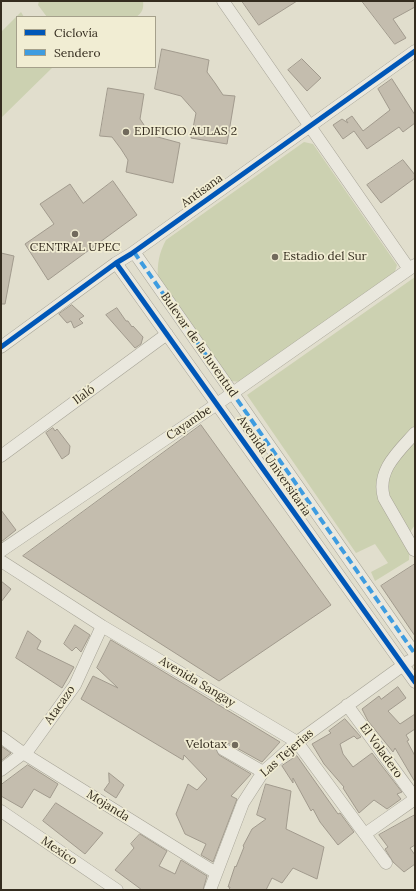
<!DOCTYPE html>
<html>
<head>
<meta charset="utf-8">
<style>
  body { margin:0 }
  #map { position:relative; width:416px; height:891px; overflow:hidden; background:#e1decd; font-family:Lora,serif }
  canvas { display:block }
  .frame { position:absolute; inset:0; border:2px solid #342c1f; pointer-events:none }
  .legend { position:absolute; left:16px; top:16px; width:140px; height:52px; box-sizing:border-box; background:#f1edd3; border:1px solid #a5a08b; margin:0; padding:5px 7px; list-style:none; font-size:12px; color:#342c1f }
  .legend li { display:flex; align-items:center; gap:8px; height:20px }
  .legend b { width:20px; border:1px solid #a5a08b }
</style>
</head>
<body>
<div id="map">
<canvas width="416" height="891"></canvas>
<div class="frame"></div>
<ul class="legend">
<li><b style="height:5px;background:#0057b8"></b>Ciclovía</li>
<li><b style="height:5px;background:#3e9ce0"></b>Sendero</li>
</ul>
</div>
<script>
const context = document.querySelector('canvas').getContext('2d');
context.lineJoin = 'round';
function paint(path, color) { context.fillStyle = color; context.fill(path, 'evenodd'); }
function trace(path, color, width, dash) { context.strokeStyle = color; context.lineWidth = width; context.lineCap = dash ? 'butt' : 'round'; context.setLineDash(dash || []); context.stroke(path); }
function write(font, color, halo, rows, align = 'center') {
  context.font = font + ' Lora,serif'; context.lineWidth = 3.5; context.setLineDash([]); context.textBaseline = 'middle'; context.strokeStyle = halo; context.fillStyle = color; for (const [text, x, y, turn = 0] of rows) {
    context.save(); context.translate(x, y); context.rotate((+turn || 0) * Math.PI / 180); context.textAlign = isNaN(turn) ? turn : align; if (halo) context.strokeText(text, 0, 0); context.fillText(text, 0, 0); context.restore();
  }
}
paint(new Path2D(`
  M39,1h104c1,8 -1,12 -7,16h-89l-9,-12z
  M21,12l3,5h-7v50h36l-52,51v-86z
  M304,142l9,2 84,121 -3,10 -153,107 -10,-1 -73,-102c-1,-15 1,-26 8,-39z
  M415,277v248l-5,7 -1,28 -34,21 -4,-9 17,-9 -13,-19 -19,9 -109,-158z`), '#ccd1b1');
const building = new Path2D(`
  M242,1h55l-38,24z
  M362,1h53v6l-22,12 13,19 -11,6z
  M162,49l47,11 -2,12 8,11 8,12 12,1 -8,48 -36,-6 5,-25 -15,-17 -26,-7z
  M302,59l19,19 -14,13 -19,-21z
  M392,79l23,36v8l-12,9 -4,-5 -32,22 -13,-18 -11,8 -10,-14 9,-6 6,4 -2,-3 6,-4 11,15 27,-21 -12,-21z
  M108,88l36,6 -4,25 6,9 8,8 26,7 -7,40 -47,-11 2,-12 -7,-11 -9,-12 -12,-1z
  M403,160l12,15v3l-34,25 -14,-18z
  M113,181l24,34 -89,65 -23,-36 29,-20 -14,-20 30,-20 13,19z
  M1,253l13,3 -9,48h-4z
  M72,305l12,11 -5,3 4,4 -9,5 -3,-7 -4,2 -8,-9z
  M117,308l9,13h2l4,6 1,-1 10,11 -2,7 -6,4 -29,-33z
  M201,425l130,180 -112,76 -196,-125z
  M53,428l2,3 2,-2 13,17 -1,8 -7,5 -16,-26z
  M1,510l15,20 -15,12z
  M415,564v72l-34,-50z
  M1,581l10,8 -10,13z
  M75,625l15,10 -9,17 -5,-5 -4,4 -8,-7z
  M28,631l13,10 -4,8 37,18 -12,21 -46,-30z
  M111,640l169,102 -18,20 -36,-20h-6l-4,4v3l3,6 32,19 -20,22 6,3 -24,63 -12,-7 5,-11 -21,-10 -9,-20 12,-30 9,6 10,-11 -23,-24 -1,5 -102,-61 12,-23 25,12 -21,-20z
  M398,687l8,11 -18,13 12,13 15,-10v15l-9,6 3,5 -2,1 8,15v26l-20,-34 -2,4 -25,-31 -6,-12 17,-13 2,3z
  M345,719l16,18 -4,2 -3,-3 -14,8 3,10 10,13 19,-14 30,39 -5,2 4,5 -14,10 -13,-9 -15,13 -16,-25 1,-1 -20,-23 -12,-20 19,-11 -2,-2z
  M1,746l10,7 -10,8z
  M297,756l41,58 2,-1 14,19 -16,13 -18,-23 -7,-13 -2,2 -18,-33v5l-11,-17z
  M28,765l30,19 -8,14 -16,-9 -12,19 -21,-12v-11z
  M109,773l15,12 -8,13 -12,-8 5,-7z
  M266,784l25,7 -5,38 38,18 -7,32 -24,-11 -11,15 -10,-5 -6,12h-37l1,-3h-2l7,-21 1,1 8,-20 -1,-1 9,-17 14,-10 -9,-4z
  M56,803l47,30 -18,21 -42,-33z
  M415,815v30l-5,3 5,7v9l-11,8 -11,-10 -8,-13 3,-2 -9,-12z
  M140,834l27,17 -8,15 16,8 6,-14 26,16 -4,14h-61l-27,-20 19,-22 -3,-4z`);
paint(building, '#c4bdae');
trace(building, '#a19a8d', 1);
const minor = new Path2D(`
  M223,1l186,268
  M134,252l281,402
  M116,263l299,419
  M1,347l115,-84 15,-9 284,-203
  M1,456l166,-122
  M414,550l-30,-52c-8,-27 14,-46 31,-65
  M1,551l216,-147 198,-139
  M1,561l101,65 195,116 89,121
  M347,705l68,93
  M1,737l22,16 193,120
  M223,749l40,23
  M1,770l28,-21 46,-64 27,-59
  M1,811l116,79
  M365,834l50,-35
  M210,890l33,-87 20,-31 34,-30 112,-81`);
trace(minor, '#a6a396', 13);
trace(minor, '#eae8de', 12);
trace(new Path2D(`
  M134,252l281,402`), '#3e9ce0', 4, [8, 4]);
trace(new Path2D(`
  M116,263l299,419
  M1,347l115,-84 15,-9 284,-203`), '#0057b8', 5);
for (const [x, y, r, color] of [
  [126,132,4,"#716a5c"],
  [75,234,4,"#716a5c"],
  [275,257,4,"#716a5c"],
  [235,745,4,"#716a5c"]
]) { const dot = new Path2D(); dot.arc(x, y, r, 0, 2 * Math.PI); context.fillStyle = color; context.fill(dot); trace(dot, '#f1edd3', 1.5); }
write('12px', '#342c1f', '#f1edd3', [
  ["EDIFICIO AULAS 2",134,132],
  ["CENTRAL UPEC",75,248,"center"],
  ["Estadio del Sur",283,257],
  ["Velotax",227,745,"right"]
], 'left');
write('12px', '#342c1f', '#f1edd3', [
  ["Antisana",202,191,-36],
  ["Bulevar de la Juventud",199,345,55],
  ["Ilaló",84,395,-36],
  ["Cayambe",189,423,-34],
  ["Avenida Universitaria",274,466,55],
  ["Avenida Sangay",197,682,31],
  ["Atacazo",60,705,-55],
  ["El Voladero",381,751,54],
  ["Las Tejerias",287,753,-41],
  ["Mojanda",108,806,32],
  ["Mexico",59,851,34]
]);
</script>
</body>
</html>
